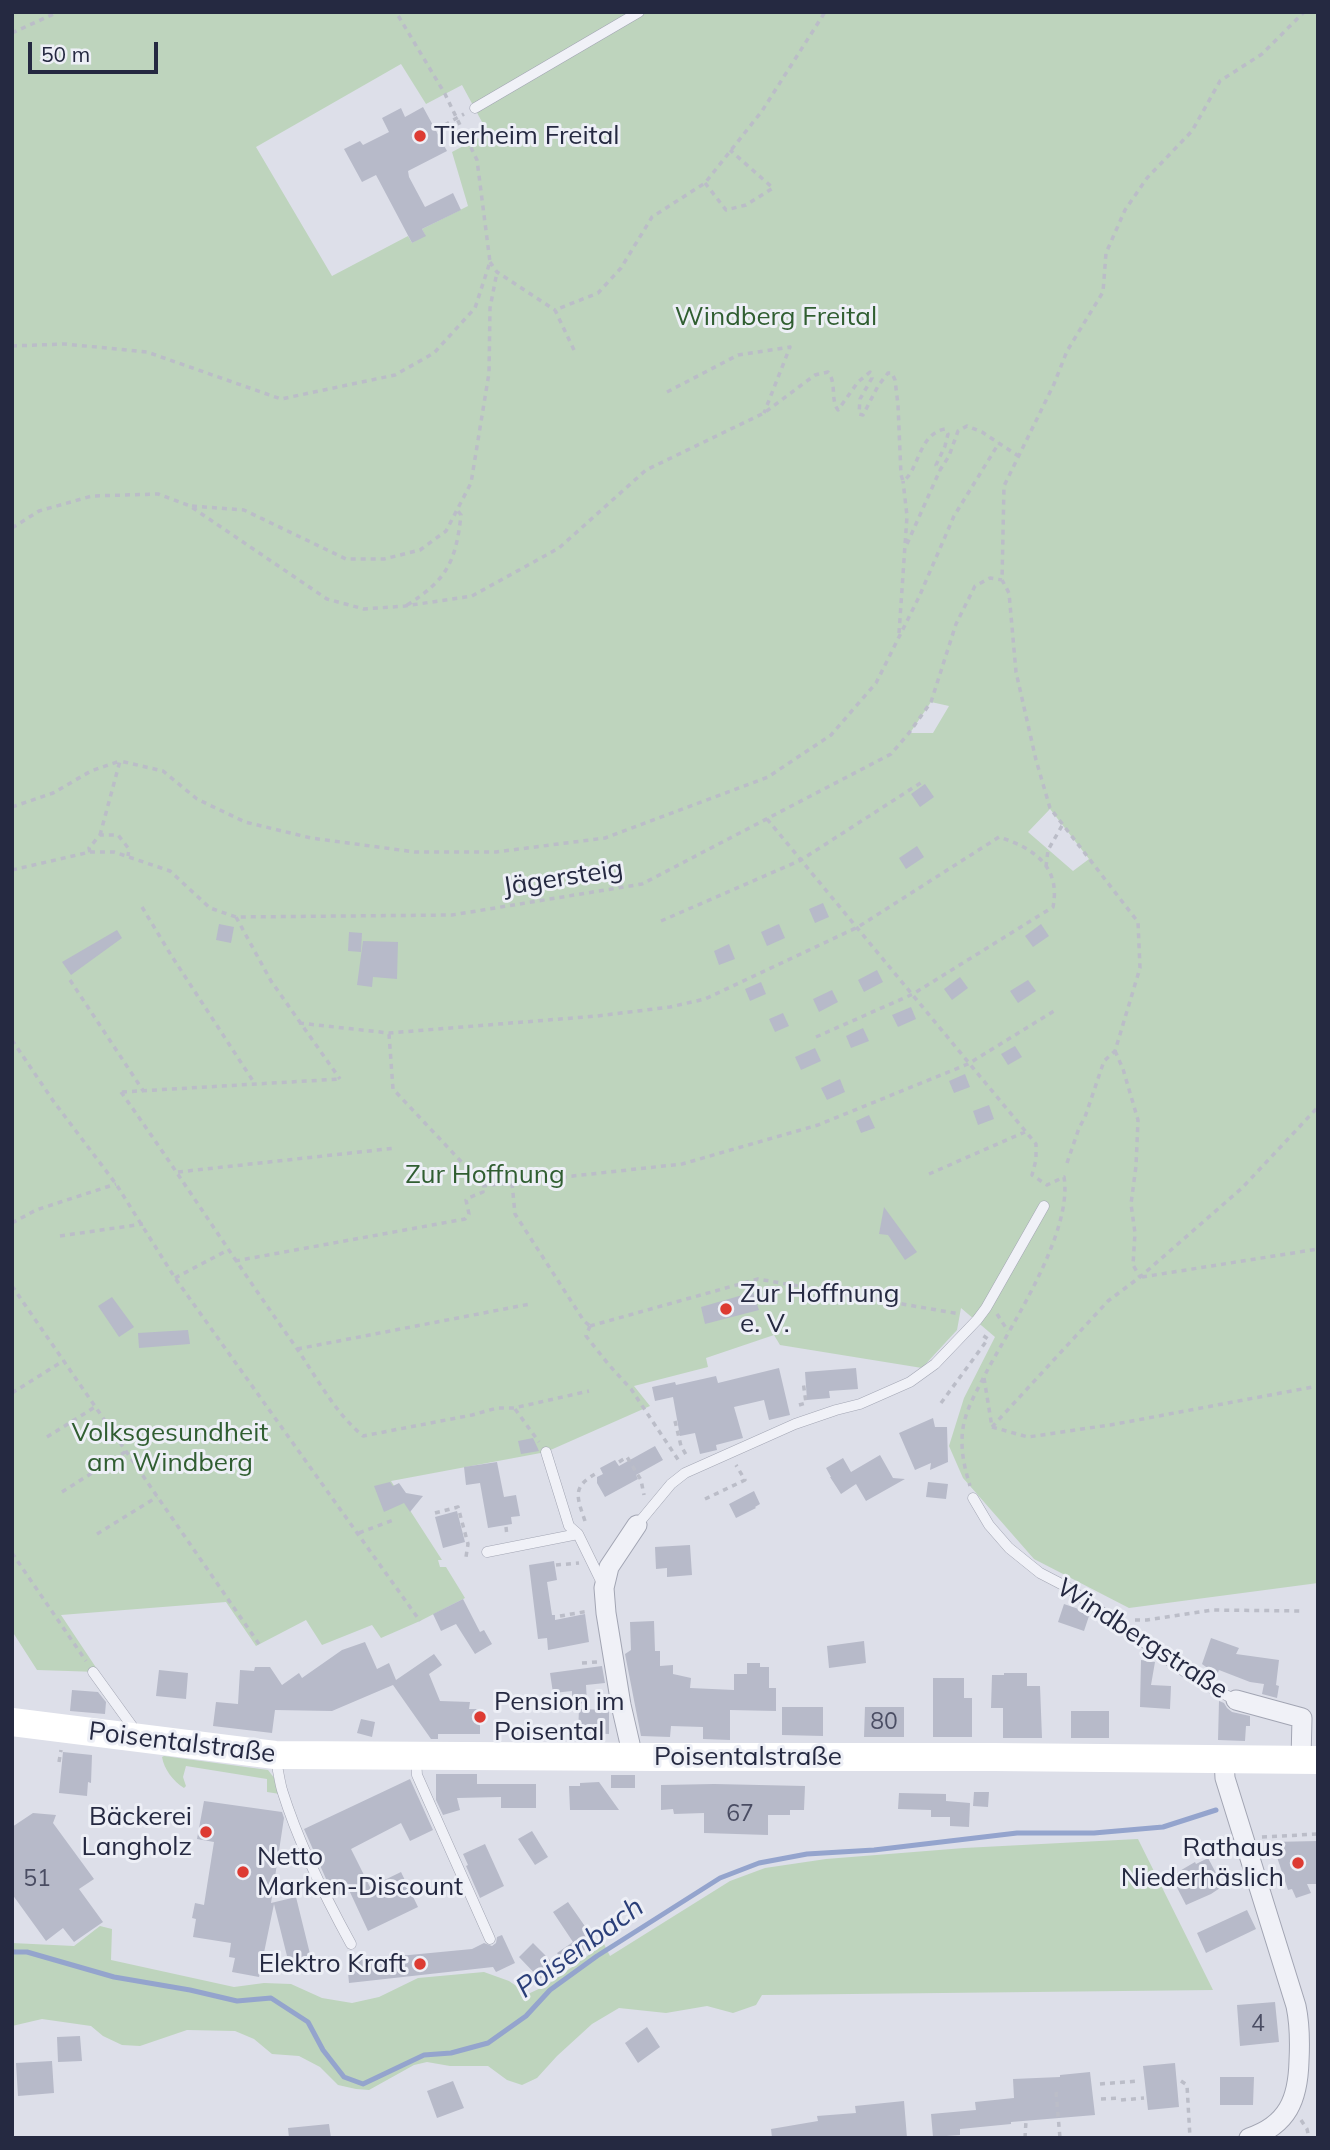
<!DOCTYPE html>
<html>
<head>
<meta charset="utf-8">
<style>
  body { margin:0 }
  #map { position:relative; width:1330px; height:2150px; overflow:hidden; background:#dddfe9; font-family:Mulish,sans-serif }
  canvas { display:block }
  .frame { position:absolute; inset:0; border:14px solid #252941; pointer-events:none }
  .scale { position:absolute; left:28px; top:42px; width:130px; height:32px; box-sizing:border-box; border:4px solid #252941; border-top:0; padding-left:9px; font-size:21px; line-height:24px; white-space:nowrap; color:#252941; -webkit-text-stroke:5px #edeff6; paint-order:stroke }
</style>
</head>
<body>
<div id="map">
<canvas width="1330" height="2150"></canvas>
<div class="frame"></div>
<div class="scale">50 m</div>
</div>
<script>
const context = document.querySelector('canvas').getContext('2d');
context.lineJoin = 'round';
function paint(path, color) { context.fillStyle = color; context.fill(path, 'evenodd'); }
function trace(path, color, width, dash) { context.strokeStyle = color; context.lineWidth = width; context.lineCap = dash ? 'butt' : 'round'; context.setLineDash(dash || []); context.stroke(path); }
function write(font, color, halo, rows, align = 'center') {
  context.font = font + ' Mulish,sans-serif'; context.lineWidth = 6; context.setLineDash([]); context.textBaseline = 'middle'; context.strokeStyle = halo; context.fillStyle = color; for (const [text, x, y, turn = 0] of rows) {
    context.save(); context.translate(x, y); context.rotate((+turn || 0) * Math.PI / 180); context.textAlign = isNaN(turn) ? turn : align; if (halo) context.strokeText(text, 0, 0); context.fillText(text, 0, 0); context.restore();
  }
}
paint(new Path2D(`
  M12,12h1306v1571l-189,25 -95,-49 -71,-81 -14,-32 15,-48 31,-61 -34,-29 -4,22 -35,38 -142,-23 -6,-10 -68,23 2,9 -74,19 16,20 -104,46 -155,29 51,79h-4l2,7h6l19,31 -45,23 -39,17 -9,-13 -50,20 -16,-25 -50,26 -30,-44 -165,13 38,57 -62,-2 -25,-39zM401,64l25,40 36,-19 26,48 -36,19 16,54 -46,23 3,6 -13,8 -4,-7 -76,40 -76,-129zM931,702l18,4 -16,27h-23zM1050,809l39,50 -16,12 -45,-39z
  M164,1756l104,14 7,9 5,15 -13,-2v-13l-81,-13 -3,11 3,9 -2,2c-11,-7 -20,-19 -22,-31z
  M1138,1839l75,151 -451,5 -6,10 -23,8 -26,-7 -41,7 -47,-5 -27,16 -35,32 -20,22 -15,7 -15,-5 -19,-14h-38l-23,-4 -13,3 -45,25 -13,-1 -18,-4 -18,-18 -21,-11 -27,-2 -18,-15 -19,-8 -48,-1 -47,16 -18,-1 -19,-9 -12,-10 -49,-7 -30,7v-83l62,3 26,-20 12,3 -1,31 123,27 30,-4 27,1 31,14 30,5 27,-6 39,-19 66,-6 25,9 19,13 19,-9 57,-41 6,12 120,-75 35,-13 61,-9 138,-11z`), '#bed4bd');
trace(new Path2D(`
  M12,1952h15l87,25 76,13 47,11 34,-3 37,24 15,28 21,27 19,7 61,-29 27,-2 37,-10 38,-27 24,-26 47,-34 123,-78 39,-15 48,-9 67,-4 143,-17h77l69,-6 53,-17`), '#94a4cd', 5);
paint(new Path2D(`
  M423,107l24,44 -39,20 1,6 16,30 28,-14 8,17 -39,19 4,7 -14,7 -36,-68 -14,7 -18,-33 16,-8 3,4 26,-13 -7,-14 19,-10 4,9z
  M925,784l9,13 -14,10 -9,-13z
  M917,846l7,11 -18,12 -7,-11z
  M823,903l6,14 -14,6 -6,-14z
  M219,924l15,3 -3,16 -15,-3z
  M779,924l6,14 -18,8 -6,-14z
  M1041,924l8,12 -16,11 -8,-11z
  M117,930l5,8 -51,37 -9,-13z
  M349,932l13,1 -1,19 -13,-1z
  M363,941l35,1 -1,37 -24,-2 -1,10 -15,-2z
  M729,944l6,15 -16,6 -5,-14z
  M877,970l6,12 -19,10 -6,-12z
  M960,977l8,11 -16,12 -8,-11z
  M1028,980l8,11 -18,12 -8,-12z
  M761,982l5,12 -16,7 -5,-12z
  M832,990l6,12 -19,10 -6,-13z
  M911,1007l5,12 -18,8 -6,-12z
  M783,1013l6,13 -14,6 -6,-13z
  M863,1028l6,13 -18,7 -5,-12z
  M1015,1046l7,11 -14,8 -7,-11z
  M815,1048l6,13 -20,9 -6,-13z
  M965,1074l5,13 -16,6 -5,-12z
  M840,1079l5,13 -18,8 -6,-12z
  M989,1105l5,14 -16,6 -5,-14z
  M869,1115l6,13 -14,5 -5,-12z
  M884,1207l33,45 -12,8 -17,-25 -9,-1z
  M753,1292l6,18 -54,14 -4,-17z
  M112,1297l22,30 -15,10 -21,-31z
  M188,1330l2,14 -51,4 -1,-15z
  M779,1368l11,47 -21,5 -5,-20 -30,7 9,31 -27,7 1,5 -17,4 -5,-21 -15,3 -7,-39 -18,4 -3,-14 23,-5 1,3 40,-9 2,7z
  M856,1368l2,21 -29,2 1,7 -23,2 -2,-28z
  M933,1418l2,9h12l1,35 -18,8 1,-7 -16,7 -16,-37z
  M533,1438l6,13 -18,3 -3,-13z
  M655,1446l8,14 -27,15 2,4 -33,18 -8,-14v-6l6,-3 -3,-6 15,-8 4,6z
  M880,1455l13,23 12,1 -39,22 -10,-17 -15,10 -11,-17h1l-5,-9 17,-10 8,14z
  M497,1462l7,35 12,-2 4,21 -9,1 1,7 -24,4 -8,-45 -14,2 -2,-18z
  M390,1482l3,4 6,-3 7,10 17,3 -13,16 -6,-9 -20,9 -10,-26z
  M928,1482l20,2 -2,15 -20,-2z
  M754,1491l6,13 -5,3 1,1 -20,10 -7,-14z
  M457,1511l8,31 -22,6 -8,-31z
  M690,1545l2,30 -25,2v-9l-11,1 -1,-22z
  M554,1561l3,19 -10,2 5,33h3v5l30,-6 4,28 -41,8 -1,-12 -9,1 -9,-74z
  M463,1599l17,33 4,-2 8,14 -17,10 -19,-30 -15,7 -8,-17z
  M1064,1604l26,9 -6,18 -26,-9z
  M654,1621l1,30h5v15l13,-1v9l18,4 -1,10 44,2v-16h13v-11h13v4h9v21h7v23l-46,-1v30l-27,-1v-12l-32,-1 -1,11 -29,-1 -16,-82 6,-4 -1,-28z
  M1211,1638l28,10 -3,6 43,6 -3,25 3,1 -2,12 -15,-4 2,-10 -14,-2 -31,-12 -2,5 -15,-11z
  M864,1641l2,22 -37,5 -2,-22z
  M365,1642l12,27 12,-6 7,17 38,-26 8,11 -13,9 11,27 30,1 -1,7h11v25h-42v5h-7l-38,-54 -61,26 -57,-1 -3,23 -59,-7 3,-24 22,2 2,-34 14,1 1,-4h15l12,18 17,-12 3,5 40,-28z
  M1141,1660l14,2 -4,23 20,1 -1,23 -30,-2z
  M602,1666l3,17 -19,2 1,18 -15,1v-13l-19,2 -3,-20z
  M159,1670l29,3 -2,26 -30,-3z
  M1004,1673h23v13h13l2,52h-39v-30h-12l1,-33h12z
  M933,1678h31v20h8v39h-39z
  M72,1690l26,2 8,10 -1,12 -35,-3z
  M1219,1701l5,2 3,5 5,4 18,4v10h-4l-1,15 -27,-1z
  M782,1707h41v29l-41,-1z
  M865,1707h39v30h-40z
  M579,1709l30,1v24l-31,-1z
  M1071,1711h38v27h-38z
  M361,1719l14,3 -3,15 -15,-4z
  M63,1752l29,3 -1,28 -3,-1 -1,14 -28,-3z
  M436,1774h41v10h59v24h-35v-11l-44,1 3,12 -17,5 -7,-15z
  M611,1775h24v13h-24z
  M410,1779l23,51 -23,11 -9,-18 -50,26 19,38 31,-15 17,35 -50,24 -19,-41 -15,7 -30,-68z
  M599,1782l20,28h-49l-1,-24h11v-3z
  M714,1784l91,2 -1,24h-14v5h-22v20l-64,-2v-20l-30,1 -1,-5 -12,1v-25z
  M974,1792h15l-1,15 -15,-1z
  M899,1793l47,1v7l24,2 -1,24 -19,-1v-9h-19v-7l-33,-1z
  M204,1801l78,11 2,6 -13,85 25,-6 15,61 -21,10 -16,-64 -15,73 -27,-5 3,-14 -6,-1 2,-14 -38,-6 3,-18 -4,-1 3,-15 9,2 10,-63 -17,-3z
  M33,1813l23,2 -3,8 41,56 -15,10 24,33 -29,20 -11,-14 -17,13 -34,-47v-67z
  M532,1831l16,26 -13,8 -17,-26z
  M1318,1841v43h-11l4,9 -15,5 -4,-9 -4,1 -16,-48z
  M485,1844l19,42 -24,12 -14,-32 2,-1 -5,-11z
  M1208,1858l15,28 -12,8 -25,11 -15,-29 24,-14 1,2z
  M568,1902l28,40 -31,22 -8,-11 16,-11 -20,-30z
  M1247,1910l9,19 -50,24 -9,-20z
  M502,1935l13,28 -19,9 -3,-5 -144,16 -2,-22 125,-12 12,-6 8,3 4,-3 1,-6z
  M533,1943l22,22 -15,14 -21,-22z
  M1275,2002l4,40 -39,4 -3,-41z
  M647,2027l13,20 -22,16 -13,-20z
  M80,2036l2,25 -24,1 -1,-25z
  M52,2061l2,32 -36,3 -2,-33z
  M1175,2063l4,44 -31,3 -5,-44z
  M1090,2072l5,43 -84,7v2l-51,5v6l-27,2 -2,-23 45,-4 -1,-8 39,-4 -1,-19 47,-2v-2z
  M1220,2077h34l-1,28h-33z
  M453,2081l11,27 -27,10 -10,-27z
  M904,2101l3,37h-135l-1,-9 47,-8 -1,-5 39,-3 -1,-7z
  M329,2124l2,14h-42l-1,-10z`), '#b7bac9');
const service = new Path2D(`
  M475,108l164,-96
  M546,1452l23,74 9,8
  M973,1498l16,27 20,23 31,25 27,14 132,95 37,18
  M637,1525l34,-41 14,-11 110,-49 41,-14 24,-6 50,-22 25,-18 42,-44 9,-12 58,-102
  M487,1552l91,-18 25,51
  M93,1672l39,54v7
  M275,1757c3,11 4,22 7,33 17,54 42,105 69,154
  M416,1759l1,16 73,164`);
const minor = new Path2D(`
  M1236,1700l66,18 -1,42
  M630,1757v-13l-9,-39 -15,-92 -2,-25 5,-21 28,-42
  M1224,1759l1,19 71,228c4,19 4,36 3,55 -1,38 -11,64 -50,77`);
trace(service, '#a2a5b3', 11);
trace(minor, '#a2a5b3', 21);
trace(new Path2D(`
  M12,33l46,-21
  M436,130l28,-16
  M705,183l21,27 20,-5 27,-17 -43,-38
  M490,262l7,10 58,38
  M12,346l53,-2 82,8 134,47 114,-24 39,-22 41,-45 15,-46 -13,-102 -32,-66 -49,-82
  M574,350l-19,-40 43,-17 23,-25 31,-51 53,-34 57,-72 63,-99
  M667,392l71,-37 52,-8 -26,66
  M192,506l52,4 102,49h38l36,-9 26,-19 25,-48 18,-110 1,-65 7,-36
  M12,528l27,-17 53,-15 66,-2 32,12 137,93 37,10 41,-3 67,-10 87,-48 87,-78 118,-57 51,-38 13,-3c9,11 2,27 10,38l20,-28 12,-10 2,6 -12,21 -1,15 4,1 15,-29 10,-13h4l3,7 3,25 3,70 2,6c16,-10 15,-47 42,-52l3,5 -3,12 -9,19 4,5 9,-14 9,-25 9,-5 15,6 38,25
  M907,544l33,-74
  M407,605c40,-25 49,-44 54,-90l-3,-4
  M899,633l8,-117 -4,-35
  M12,807l41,-14 38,-22 29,-10
  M767,819l269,325v16l-4,15 15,10 17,-8c9,54 -50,144 -76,192 -9,18 -22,39 -25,59 -3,20 1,38 7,58
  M100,835l20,-74 43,10 34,28 48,23 66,16 104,14h81l109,-14 163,-61 63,-42 45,-52 43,-86 35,-81 45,-73
  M90,852l-1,-4 11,-13h18l11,14 -1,7
  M1046,867l2,-17 15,-26
  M12,870l78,-18h24l56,19 40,37 26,9 216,-2 190,-31 249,-130 18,-21 22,-31 25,-78 19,-38 15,-8 12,2
  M142,907l29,48 84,129
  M236,917l35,64 69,98
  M661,921l140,-61 121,-78
  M70,980l74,112
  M299,1023l90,10 208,-17 73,-9 35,-8 153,-72 141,-90c35,11 62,30 54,70l-140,87 -97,43
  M389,1034l4,55 77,82 12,15
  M12,1040l42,62 62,82 59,94 245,343
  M1115,1051l8,18 15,51 -2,46 -5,38 4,29 -2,32 7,12
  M121,1092c59,83 113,168 172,251 22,31 40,68 70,93l109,-21 25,-7h17l75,-17
  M122,1092l218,-13
  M1067,1163l12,-35 6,-11 19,-56 11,-10 25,-83 -2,-46 -88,-114 -14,-48 -20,-88 -7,-79 -7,-13 2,-94 50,-102 13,-33 36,-59 3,-39 19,-43 22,-32 45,-47 28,-50 42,-27 42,-42
  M178,1172l218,-24
  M929,1174l96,-42
  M512,1183l3,31 69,107 6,5
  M482,1186l200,-22 136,-39 150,-61 86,-53
  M12,1223l24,-13 80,-26
  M60,1236l83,-12
  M235,1261l230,-42 4,-5 -3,-14 2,-2 15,-6 -1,-6
  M1142,1277l176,-28
  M175,1278l53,-28
  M12,1286l247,358
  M757,1295l35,-9
  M997,1314l11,17
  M590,1326l168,-47 202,35
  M590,1326l-4,10 23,29 22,24 48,72
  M297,1349l233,-45
  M984,1378l8,49
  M12,1393l51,-32
  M941,1403l47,-64 -7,-5
  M799,1405l7,-2 -3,-22
  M515,1409l24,33
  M675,1421l6,25 7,12
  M992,1427l116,-126 32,-24 102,-89 76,-81
  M992,1427l36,10 88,-13 202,-38
  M47,1437l48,-30
  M619,1462l8,-5 14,23 3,15
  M62,1492l63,-40
  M705,1499l40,-19 -9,-15
  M435,1513l23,-6 10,37 -2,13
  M585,1521c-9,-26 -13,-35 14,-49
  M506,1527l1,9
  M359,1533l37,-14
  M97,1534l60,-37
  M12,1553l74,108
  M556,1565l23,-2
  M560,1616l29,-5
  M1135,1620h12l65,-10 92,1
  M582,1663l15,-1
  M59,1762l2,-12
  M1262,1837l56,-3
  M1181,2081l6,4 3,53
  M1100,2084l39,-3
  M1056,2092l4,46
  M1101,2099l20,-1
  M1121,2100l23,-2
  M1301,2120l6,9 2,9
  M1025,2138l1,-17`), '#bbbdc8', 3.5, [5, 5]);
trace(service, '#f0f1f7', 10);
trace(minor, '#f0f1f7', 19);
trace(new Path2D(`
  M12,1722l263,33 379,2h340l324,3`), '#fff', 28);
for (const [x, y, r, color] of [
  [420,136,7,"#dd3b33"],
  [726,1309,7,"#dd3b33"],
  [480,1717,7,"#dd3b33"],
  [206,1832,7,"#dd3b33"],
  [1298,1863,7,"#dd3b33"],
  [243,1872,7,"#dd3b33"],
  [420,1964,7,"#dd3b33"]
]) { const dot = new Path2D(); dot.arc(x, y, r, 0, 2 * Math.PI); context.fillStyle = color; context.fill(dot); trace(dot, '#edeff6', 2.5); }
write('23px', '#4a4d63', null, [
  ["80",884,1722],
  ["67",740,1814],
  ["51",37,1879],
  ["4",1258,2024]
]);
write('26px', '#252941', '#edeff6', [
  ["Tierheim Freital",434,136],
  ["Zur Hoffnung",740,1294],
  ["e. V.",740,1324],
  ["Pension im",494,1702],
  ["Poisental",494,1732],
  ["Bäckerei",192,1817,"right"],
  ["Langholz",192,1847,"right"],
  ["Rathaus",1284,1848,"right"],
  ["Niederhäslich",1284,1878,"right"],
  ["Netto",257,1857],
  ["Marken-Discount",257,1887],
  ["Elektro Kraft",406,1964,"right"]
], 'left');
write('26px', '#305e31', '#edeff6', [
  ["Windberg Freital",776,317],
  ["Zur Hoffnung",485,1175],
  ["Volksgesundheit",170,1433],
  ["am Windberg",170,1463]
]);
write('26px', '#252941', '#edeff6', [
  ["Jägersteig",563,878,-9],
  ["Windbergstraße",1142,1639,33],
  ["Poisentalstraße",182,1743,7],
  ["Poisentalstraße",748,1757]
]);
write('italic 28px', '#2a3e79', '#edeff6', [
  ["Poisenbach",580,1948,-36]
]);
</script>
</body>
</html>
